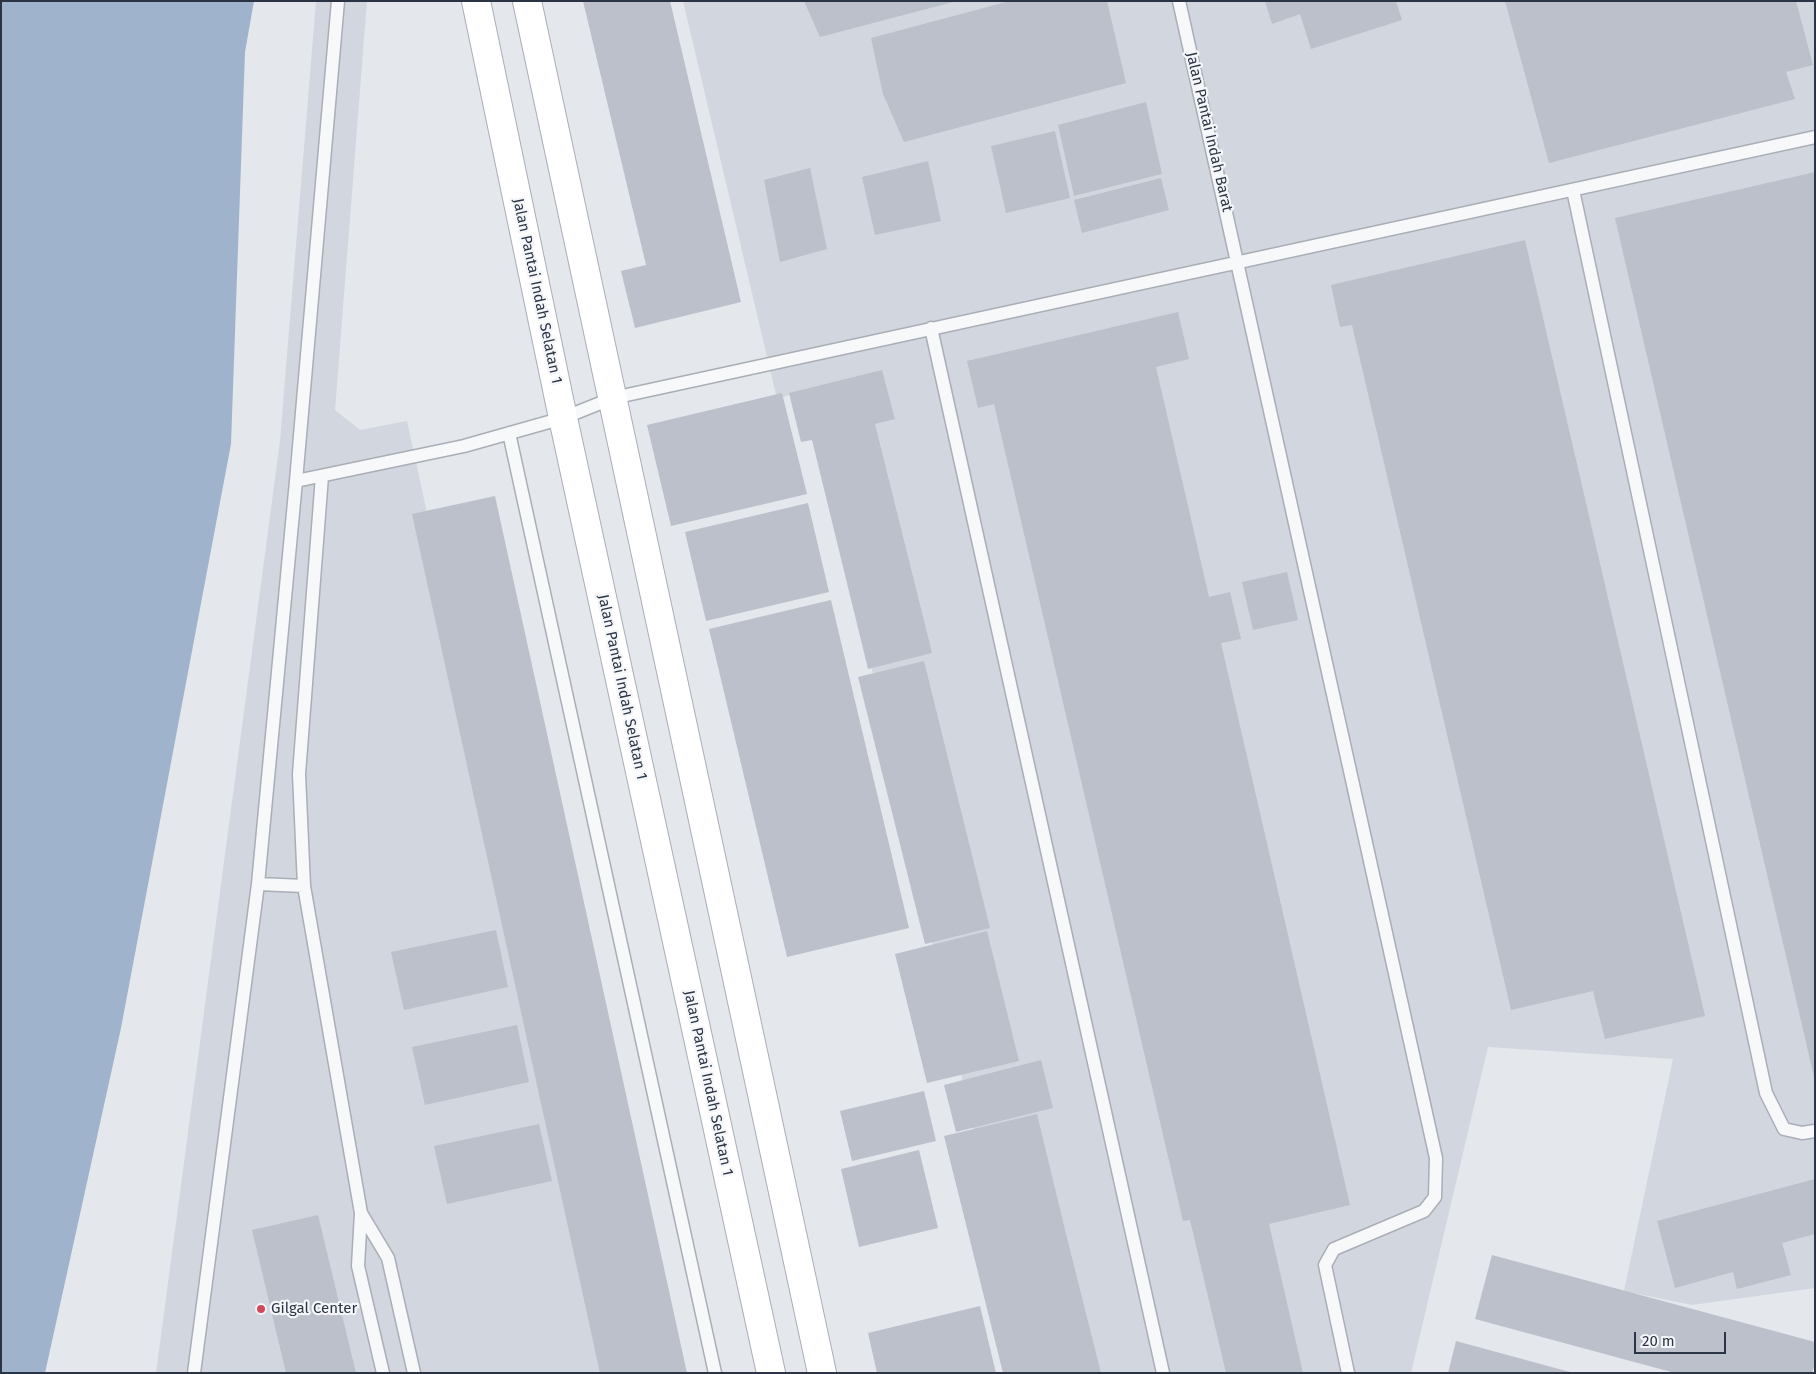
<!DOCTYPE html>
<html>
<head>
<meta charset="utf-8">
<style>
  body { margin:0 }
  #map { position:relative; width:1816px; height:1374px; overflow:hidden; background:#e4e7ec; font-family:"Fira Sans",sans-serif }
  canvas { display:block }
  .frame { position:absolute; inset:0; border:2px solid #2b3445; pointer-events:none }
  .scale { position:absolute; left:1634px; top:1332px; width:92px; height:22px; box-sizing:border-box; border:2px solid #2b3445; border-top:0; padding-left:6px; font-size:15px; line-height:18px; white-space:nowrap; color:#2b3445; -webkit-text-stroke:4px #f4f6f9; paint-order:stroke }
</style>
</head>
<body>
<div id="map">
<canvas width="1816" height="1374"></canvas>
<div class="frame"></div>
<div class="scale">20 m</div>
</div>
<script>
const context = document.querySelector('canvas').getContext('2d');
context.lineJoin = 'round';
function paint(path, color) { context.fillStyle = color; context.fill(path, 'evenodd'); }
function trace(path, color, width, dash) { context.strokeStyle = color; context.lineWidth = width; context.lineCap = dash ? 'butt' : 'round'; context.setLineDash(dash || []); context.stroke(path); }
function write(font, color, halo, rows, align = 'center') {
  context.font = font + ' "Fira Sans",sans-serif'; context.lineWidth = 4.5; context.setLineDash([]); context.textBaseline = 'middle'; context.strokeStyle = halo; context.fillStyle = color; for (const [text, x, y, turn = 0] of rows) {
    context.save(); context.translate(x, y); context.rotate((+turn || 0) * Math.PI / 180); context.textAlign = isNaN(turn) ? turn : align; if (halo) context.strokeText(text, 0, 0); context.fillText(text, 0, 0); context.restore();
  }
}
paint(new Path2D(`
  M316,1h51l-32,409 25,20 47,-9 207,952h-458l124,-932z
  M683,1h1132v1287l-123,17 -68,-14 49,-232 -185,-12 -77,326h-384l-217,-985 -33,11z`), '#d2d6de');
paint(new Path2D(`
  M1,1h253l-9,51 -14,392 -110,584 -76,345h-44z`), '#9fb4cc');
paint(new Path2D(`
  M583,1h87l71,301 -106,26 -14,-57 25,-6z
  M804,1h149v1l-133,35z
  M1010,1h97l19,82 -222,59 -21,-48 -12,-56z
  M1265,1h131l6,19 -91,29 -11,-35 -28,10z
  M1505,1h291l17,64 -27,7 9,27 -246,64z
  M1146,102l16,72 -88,22 -16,-71z
  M1055,131l15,67 -64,15 -15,-67z
  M928,161l13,60 -66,14 -13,-58z
  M810,168l17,81 -47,13 -16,-82z
  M1815,172v905h-1l-199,-859z
  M1161,178l8,32 -87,23 -8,-33z
  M1525,240l180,776 -100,23 -12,-48 -82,19 -159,-685 -12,2 -9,-42z
  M1178,312l11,47 -33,8 53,230 21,-5 11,47 -20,4 129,562 -81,19 34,149h-77l-36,-153 -7,1 -189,-817 -16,4 -11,-47z
  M882,370l13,49 -20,5 57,229 -64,16 -56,-229 -11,2 -12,-49z
  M782,393l25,101 -136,32 -24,-101z
  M495,496l192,877h-87l-188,-859z
  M808,503l21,89 -123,29 -21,-89z
  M1287,572l11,48 -45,10 -11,-48z
  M831,600l78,328 -122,29 -78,-328z
  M924,661l66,267 -65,16 -67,-267z
  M496,930l12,57 -104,23 -13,-58z
  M987,931l32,130 -92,22 -32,-129z
  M517,1025l12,57 -104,23 -13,-58z
  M1041,1060l12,48 -97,24 -12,-47z
  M924,1091l12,50 -84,20 -12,-50z
  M1037,1114l30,124 34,135h-98l-59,-237z
  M539,1124l13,57 -105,23 -13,-58z
  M919,1150l19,78 -79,19 -18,-78z
  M1815,1179v55l-33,9 9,32 -54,14 -4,-17 -58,16 -18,-67z
  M318,1215l38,158h-70l-34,-143z
  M1492,1255l323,87v21l-3,10h-137l-200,-54z
  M980,1306l16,67h-119l-9,-40z
  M1456,1341l114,31v1h-122z`), '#bbc0ca');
const lane = new Path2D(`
  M1179,1l257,1157 -1,39 -11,14 -90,38 -9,16 23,108
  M1573,190l193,903 18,36 18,4 13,-2
  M931,328l232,1045
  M509,433l206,940
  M296,481l168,-35 99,-28 50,-20 1202,-261
  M258,884l46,2 57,327 -3,53 25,107
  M304,886l-5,-112 23,-298
  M361,1213l27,45 26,115
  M194,1373l64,-489 38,-403 42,-480`);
const secondary = new Path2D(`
  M476,1l87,417 208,955
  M527,1l295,1372`);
trace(lane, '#a9aeb7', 15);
trace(secondary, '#a9aeb7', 30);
trace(lane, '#f7f8fa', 12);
trace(secondary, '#fff', 28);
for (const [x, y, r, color] of [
  [261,1309,5,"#d1495b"]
]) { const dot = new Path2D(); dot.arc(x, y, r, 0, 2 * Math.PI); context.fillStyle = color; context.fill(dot); trace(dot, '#f4f6f9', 2); }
write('15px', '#2b3445', '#f4f6f9', [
  ["Jalan Pantai Indah Barat",1209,132,77],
  ["Jalan Pantai Indah Selatan 1",537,291,78],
  ["Jalan Pantai Indah Selatan 1",622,687,78],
  ["Jalan Pantai Indah Selatan 1",708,1083,78]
]);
write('15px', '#2b3445', '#f4f6f9', [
  ["Gilgal Center",271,1309]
], 'left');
</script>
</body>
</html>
